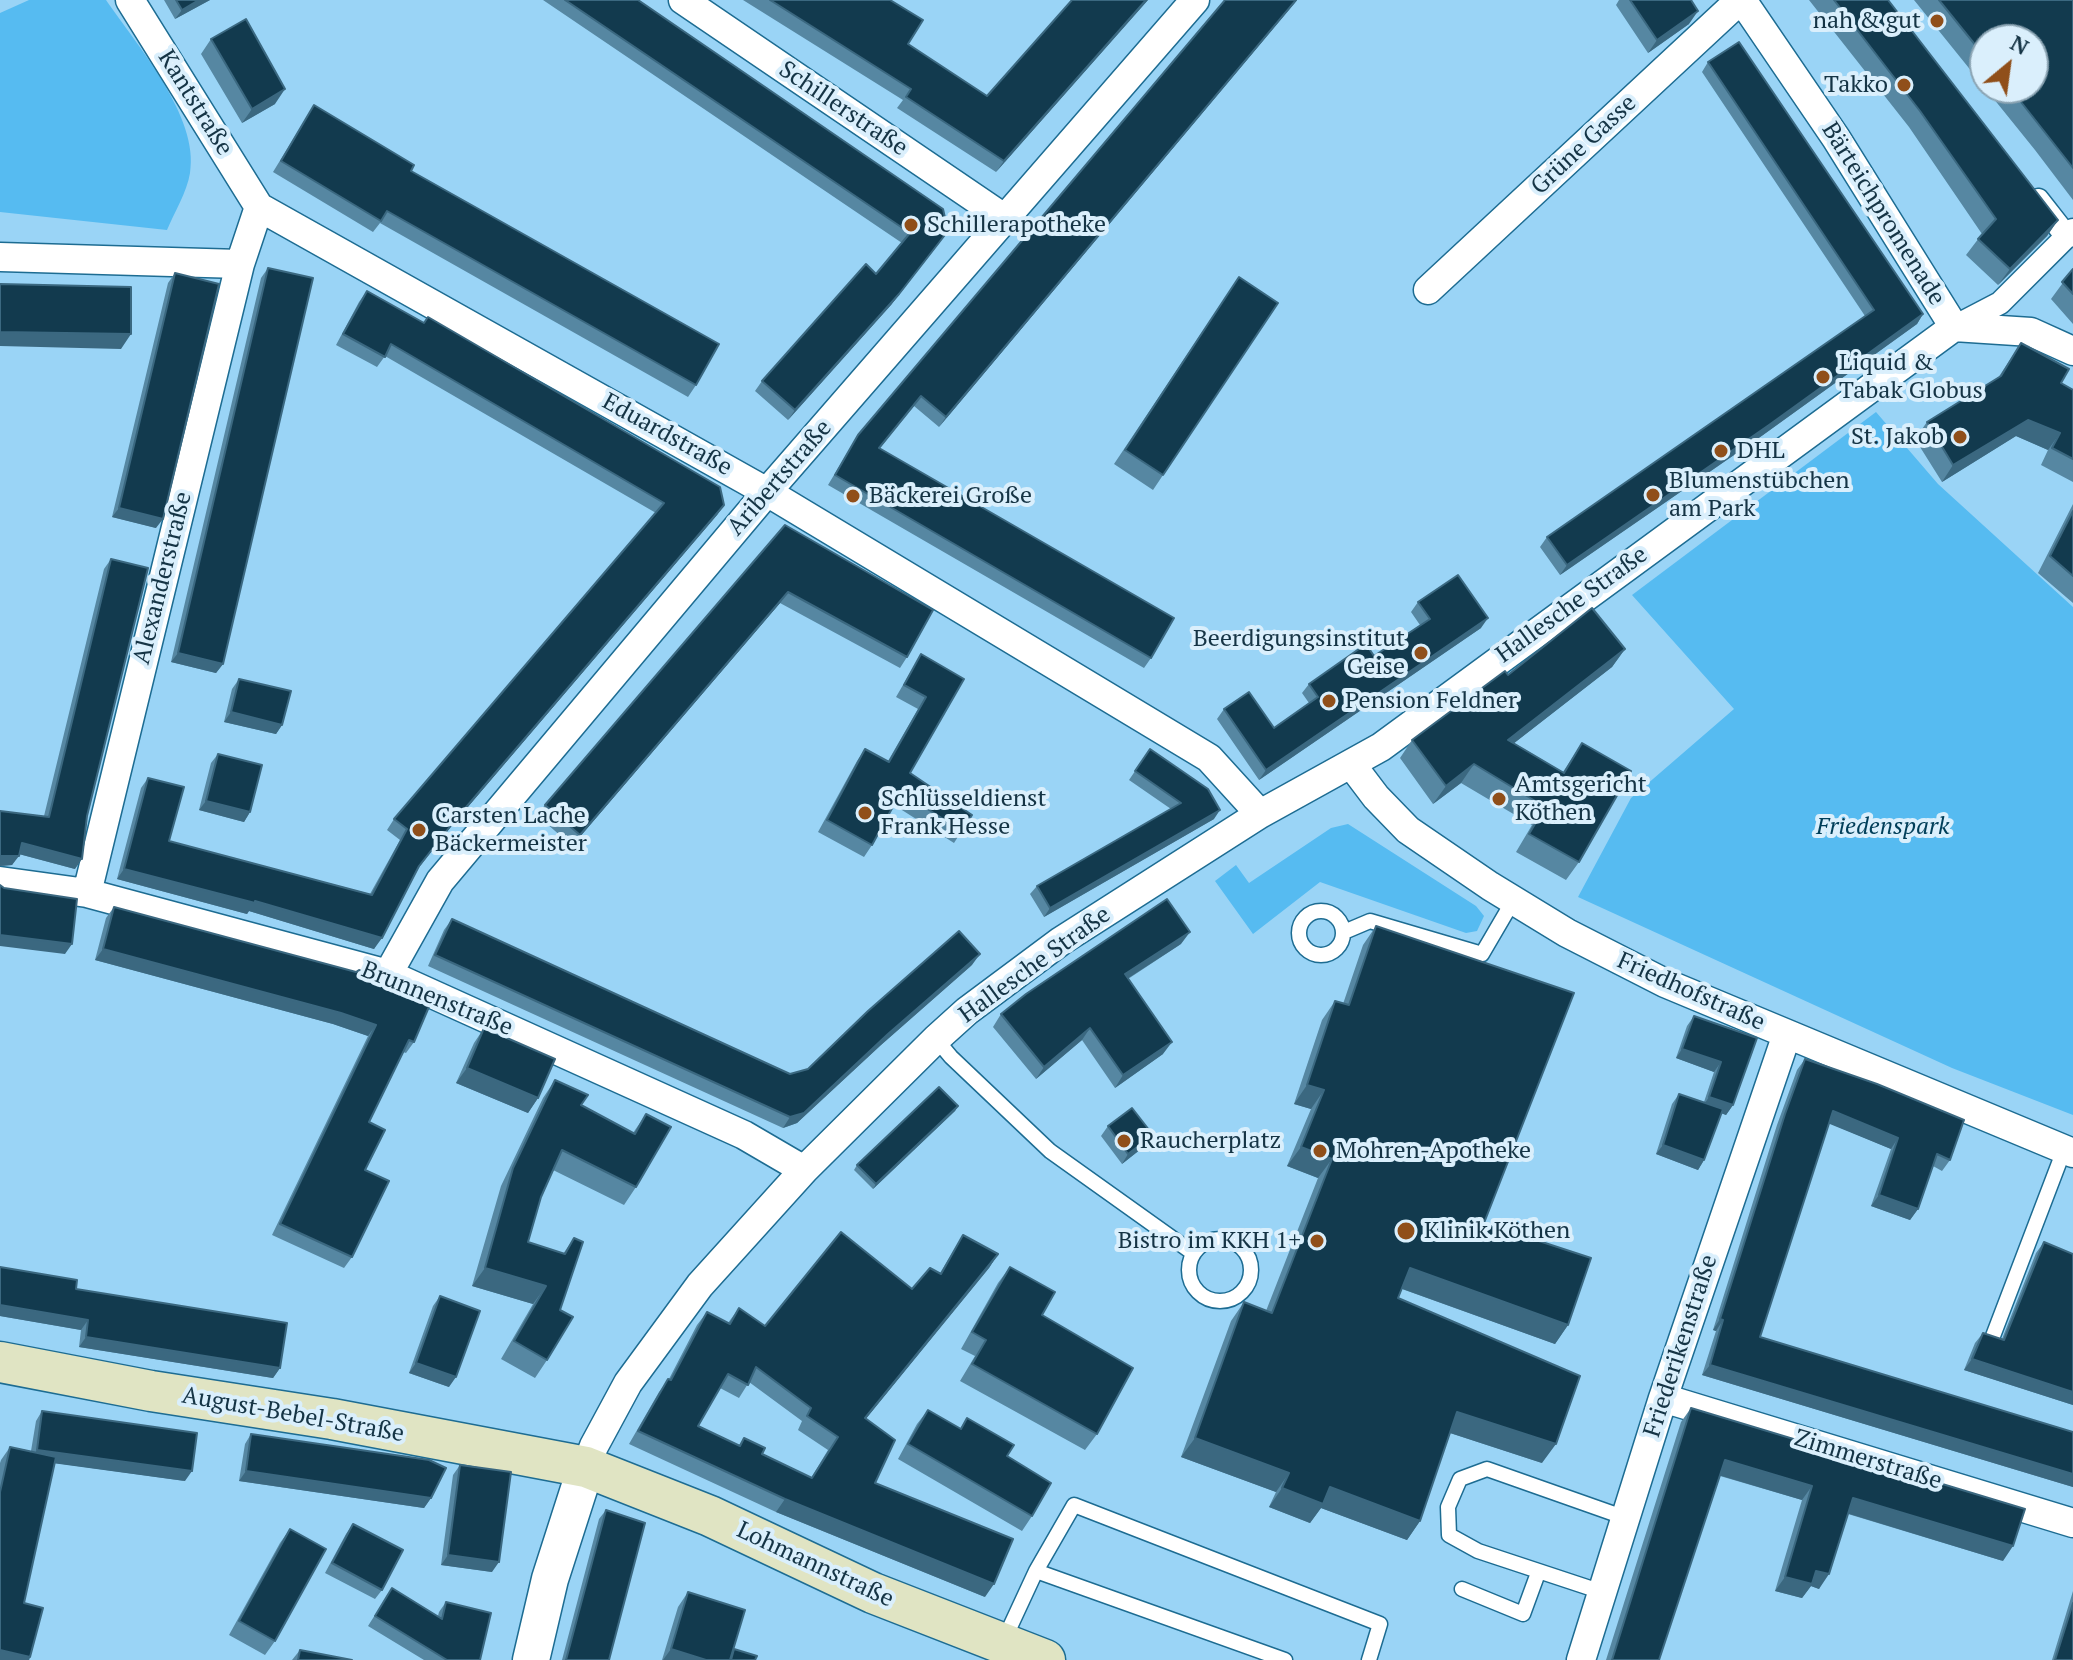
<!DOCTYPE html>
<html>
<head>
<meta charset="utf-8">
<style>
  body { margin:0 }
  #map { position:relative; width:2073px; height:1660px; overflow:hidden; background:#9ad4f6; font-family:"PT Serif",serif }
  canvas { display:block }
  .north { position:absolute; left:1969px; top:24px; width:80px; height:80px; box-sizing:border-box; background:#daeffc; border:2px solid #8ba4b3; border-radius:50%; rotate:29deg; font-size:22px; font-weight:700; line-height:32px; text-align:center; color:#153445 }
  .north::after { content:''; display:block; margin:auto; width:28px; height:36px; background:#904f1a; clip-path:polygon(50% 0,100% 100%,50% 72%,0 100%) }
</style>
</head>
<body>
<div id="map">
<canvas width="2073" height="1660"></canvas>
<div class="north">N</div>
</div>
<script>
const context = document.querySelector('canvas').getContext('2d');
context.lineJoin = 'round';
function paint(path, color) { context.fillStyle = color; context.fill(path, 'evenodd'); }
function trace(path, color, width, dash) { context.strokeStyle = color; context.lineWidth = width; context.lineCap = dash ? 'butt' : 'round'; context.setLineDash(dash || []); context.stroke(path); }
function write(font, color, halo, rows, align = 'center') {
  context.font = font + ' "PT Serif",serif'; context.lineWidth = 8; context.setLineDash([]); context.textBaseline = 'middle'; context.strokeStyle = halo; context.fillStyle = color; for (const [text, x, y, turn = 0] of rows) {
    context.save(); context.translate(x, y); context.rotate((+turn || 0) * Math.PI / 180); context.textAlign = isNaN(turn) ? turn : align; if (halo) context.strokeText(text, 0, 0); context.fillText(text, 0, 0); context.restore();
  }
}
paint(new Path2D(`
  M29,0h77c30,44 94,117 84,173 -3,19 -16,40 -23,57l-167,-18v-199z
  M1876,412l62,72 135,123v508l-121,-47 -374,-171 53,-99 103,-89 -102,-114z
  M1348,824l128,82 8,10 -7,15 -11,2 -146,-51 -67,52 -38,-53 21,-16 13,18 82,-55z`), '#56bbf1');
const service = new Path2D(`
  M1299 933a22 22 0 1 1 44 0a22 22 0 1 1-44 0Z
  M1344,932l26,-11 112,33 31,-53
  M936,1039l15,18 99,94 143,102
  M1189 1270a31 31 0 1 1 62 0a31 31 0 1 1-62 0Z
  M1993,1336l71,-186
  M1036,1571l249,89
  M1462,1589l61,25 15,-41
  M1602,1592l-124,-41 -29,-16 -1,-28 12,-28 27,-10 139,49
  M1004,1640l32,-69 38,-66 306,119 -11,36`);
const pedestrian = new Path2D(`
  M2038,200l29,37
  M1954,327l46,-24 73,-73`);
const minor = new Path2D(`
  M130,0l129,207 508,285 442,266 51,56
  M683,0l321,218
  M1742,0l94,138 118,189
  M0,257l240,7 19,-57
  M1428,290l312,-290
  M1954,327l77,5 42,19
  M1351,764l25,33 32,33 82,56 77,47 98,50 408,170
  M0,881l87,12 301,81 356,161 60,35
  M87,893l153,-629
  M388,974l52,-93 327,-389 428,-492
  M1663,1398l410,125
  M586,1467l8,-21 34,-63 72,-98 104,-115 132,-131 31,-28 94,-70 199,-127 121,-67 573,-420
  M1581,1660l82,-262 124,-364`);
const tertiary = new Path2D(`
  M531,1660l19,-81 36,-112`);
const secondary = new Path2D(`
  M0,1362l151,29 181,28 254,48 124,49 163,77 172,67`);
trace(service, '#1d6c92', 17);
trace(pedestrian, '#1d6c92', 25);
trace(minor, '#1d6c92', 31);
trace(tertiary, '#1d6c92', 39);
trace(secondary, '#1d6c92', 43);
trace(service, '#fff', 14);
trace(pedestrian, '#fff', 22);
trace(minor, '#fff', 28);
trace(tertiary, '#fff', 36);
trace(secondary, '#e0e4c3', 40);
paint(new Path2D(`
  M164,0h46l-35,19z
  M543,0h95l302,242 -49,63 -103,115 -33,-29 7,-10 114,-107 26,-31z
  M743,0h147l18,44 79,52 85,-96h76l-152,172 -99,-64 6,-8z
  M1297,0l-358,427 -25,-21 -34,42 271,210 -7,10 -316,-183 30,-50z
  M1619,0h72l-2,24 -41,29 -32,-48z
  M1809,0h79l170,220 -11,16 -49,49 -32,-30 16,-21 -73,-107z
  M1914,0h159v200l-38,-50 -50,-62h48l-48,-48v48z
  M211,39l64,65 -33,19 -41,-69z
  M1708,62l215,252 -6,10 -154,111 -203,140 -20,-28 7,-10 318,-221 -163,-244z
  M314,105l97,66 285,214 -8,12 -308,-174 -7,9 -100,-60z
  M268,268l-45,396 -7,9 -45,-11 90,-384z
  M2073,269v55l-22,-25z
  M175,273l-19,255 -44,-11 56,-234z
  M1239,277l39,26 -125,187 -39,-26z
  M367,291l357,214 -7,10 -268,314 -31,40 -44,80 -125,-38 -2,3 -130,-35 24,-91 7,-10 21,63 201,53 30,-54 -13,-10 7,-11 262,-306 -271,-157 -8,11 -41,-22 23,-43z
  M2021,343l40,40 12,7v92l-32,-17 7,-15 -32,-14 -74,46 -27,-43 12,-17 71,-44z
  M2073,504v99l-35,-30z
  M785,525l122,132 -7,11 -120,-65 -208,243 -35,-31 8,-10z
  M111,559l-36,310 -56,-15 -7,11 -12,1v-55l44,5 60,-247z
  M1418,602l63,26 -222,152 -42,-61 7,-10 50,19 35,-25 -7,-10 7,-9 65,-28 46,-31 -9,-13z
  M1625,649l-13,18 -98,76 49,29 19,-29 -3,119 -13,18 -50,-28 16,-27 -71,-42 -28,21 -33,-46 12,-18 96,-65z
  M921,654l43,25 -54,94 62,42 -18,28 -60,-38 -22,40 -8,12 -46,-25 39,-71 8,-12 23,12 30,-52 -22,-12z
  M239,679l43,46 -6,9 -52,-12 8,-33z
  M1150,749l64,70 -170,98 -14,-23 7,-8 134,-77 -42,-29z
  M218,754l32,58 -6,10 -45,-12 12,-47z
  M114,907l300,135 -8,11 -3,-1 -34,70 -4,48 -13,87 -8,11 -72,-33 96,-199 -35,-12 -238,-64 11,-42z
  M452,919l338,155 18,-5 164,-104 -91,80 -84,78 -14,5 -355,-162 16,-36z
  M1376,926l108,297 84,102 -13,19 -153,-55 -4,9 144,165 -92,-30 -30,88 -13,19 -86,-32 -11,15 -41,-16 7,-15 -95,-35 50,-136 13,-19 22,9 52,-133 -31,-12 24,-57 -17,-5 28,-84 13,-19 8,3 20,-59z
  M1181,944l-53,35 35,75 -48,34 -33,-48 -46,39 -43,-52 8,-13z
  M1694,1016l63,22 -24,67 -7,10 -5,-2 -17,47 -6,10 -42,-16 16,-50 7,-10 25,8 10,-30 -38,-14 11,-32z
  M484,1028l54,70 -10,15 -72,-30 18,-40z
  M1805,1059l145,101 -8,11 -9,-5 -15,43 -8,11 -39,-14 20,-57 -62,-26 -69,214 313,95v55l-371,-112 14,-44 -3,-1 64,-205 20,-55z
  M555,1080l26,25 52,28 13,-19 -10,73 -12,18 -71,-35 -12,27 -13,45 35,12 11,-16 -14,72 -13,50 -12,18 -34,-19 32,-55 -61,-18 29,-100 42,-88z
  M958,1106l-3,5 -82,78 -19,-19 3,-5z
  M1108,1126l45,9 -7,10 -24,19 -21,-28z
  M963,1235l35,19 -9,14 -123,150 9,65 110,114 -209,-85 -147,-68 30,-52 10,-13 28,-54 10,-13 21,11 11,-15 26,18 147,-37 28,-16zM749,1382l53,39 -4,9 30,20 -17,28 -49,-24 -18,-16 -5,7 -41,-19 22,-38 19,10z
  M2044,1242l29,163 -109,-35 11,-27 8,-10 19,6 34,-86z
  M0,1267l76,22 204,79 -7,10 -194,-31 2,-17 -81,-14z
  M1010,1267l32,48 55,119 -12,16 -125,-69 15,-25 -14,-7 37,-66z
  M440,1296l9,91 -40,-14 24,-67z
  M1691,1408l312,153 -155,-47 -29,75 -8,-3 -9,12 -27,-7 27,-91 -82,-24 -61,184h-53l75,-238z
  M928,1410l32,19 7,-11 40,38 25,60 -10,15 -124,-72 19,-35z
  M42,1411l143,70 -130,-18 -31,140 6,54 -1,3h-29v-197l1,-3 9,-13 21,4 5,-30z
  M251,1434l180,64 -7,10 -185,-27 6,-37z
  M460,1465l32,107 -51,-7 12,-90z
  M606,1510l3,150h-47l37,-141z
  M353,1524l29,66 -7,9 -50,-26 21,-39z
  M290,1529l-15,112 -10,14 -36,-20 51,-92z
  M392,1588l46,28 1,-4 7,-10 34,58h-56l-56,-34z
  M2073,1591v69h-21z
  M688,1592l45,59 22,9h-93l16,-53z
  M300,1650l52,10h-60z`), '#5687a2');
paint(new Path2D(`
  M199,0h11l-35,19 7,-9z
  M1146,0h2l-152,172 8,-11z
  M1296,0h1l-358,427 7,-10z
  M1698,11l-9,13 -41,29 9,-13z
  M285,89l-10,15 -33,19 10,-14z
  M2058,220l-11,16 -49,49 12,-16z
  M948,231l-57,74 -103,115 7,-10z
  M1923,314l-6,10 -154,111 -203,140 7,-10z
  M0,332l131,2 -10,15 -121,-3z
  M2028,420l32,13 -12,17 -32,-14 -74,46 11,-17z
  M724,505l-7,10 -268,314 -37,47 44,-57z
  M119,508l44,11 -7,9 -44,-11z
  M788,592l-8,11 -208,243 8,-11z
  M1488,618l-7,10 -222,152 7,-10z
  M1625,649l-13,18 -117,91 13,-18z
  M178,653l45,11 -7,9 -45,-11z
  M231,712l51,13 -6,9 -52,-12z
  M1474,764l-13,19 -28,21 13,-18z
  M206,801l44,11 -6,10 -45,-12z
  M1220,810l-6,9 -170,98 6,-9z
  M22,843l60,16 -7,10 -60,-16z
  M0,856h19l-7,9 -12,1z
  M124,869l131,32 127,37 -8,11 -125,-38 -2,3 -130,-35z
  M1190,932l-9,12 -65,42 9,-12z
  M0,935l72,9 -7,10 -65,-8z
  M103,949l238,64 35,12 -8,11 -35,-12 -238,-64z
  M980,954l-8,11 -91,80 -84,78 -14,5 7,-11z
  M1090,1028l-8,12 -46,39 8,-12z
  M1172,1042l-9,12 -48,34 8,-13z
  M1682,1049l39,13 -7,10 -38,-14z
  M467,1068l71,30 -10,15 -72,-30z
  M1307,1085l17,5 -13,19 -17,-5z
  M1709,1097l24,8 -7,10 -23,-9z
  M958,1106l-3,5 -82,78 3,-5z
  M1833,1111l65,27 -7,11 -66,-27z
  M1153,1135l-7,10 -24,19 6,-10z
  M1663,1145l41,15 -6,10 -42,-16z
  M1301,1147l31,12 -14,19 -31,-12z
  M1879,1195l39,14 -8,11 -39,-14z
  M998,1254l-9,14 -133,163 9,-13z
  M485,1268l61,18 -13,18 -61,-18z
  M1410,1268l158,57 -13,19 -158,-57z
  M0,1305l88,15 -7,10 -81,-14z
  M1720,1319l3,1 -7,11 -3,-1z
  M86,1337l194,31 -7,10 -194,-31z
  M1972,1359l101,33v13l-109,-35z
  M416,1363l40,14 -7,10 -40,-14z
  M1710,1365l363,109v13l-371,-112z
  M1457,1412l99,32 -14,19 -98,-32z
  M1195,1438l94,35 -13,19 -95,-35z
  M37,1450l155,21 -7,10 -155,-21z
  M1725,1460l87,26 -10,14 -87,-26z
  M246,1471l185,27 -7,10 -185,-27z
  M1330,1487l90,34 -13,19 -86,-32 -11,15 -41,-16 13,-19z
  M1853,1498l160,48 -10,15 -160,-49z
  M785,1499l209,85 -9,13 -209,-85z
  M448,1555l51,7 -7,10 -51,-7z
  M1816,1571l13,3 -10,15 -8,-3 -9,12 -27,-7 10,-14z
  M671,1649l35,11h-43z
  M0,1650l30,7 -1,3h-29z`), '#3b6880');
const building = new Path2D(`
  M176,0h23l-17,10z
  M565,0h73l305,209 5,22 -49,63 -104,116 -33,-29 104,-117 10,10 34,-41z
  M770,0h120l33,20 -15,24 79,52 85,-96h74l-142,161 -98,-64 5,-8z
  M1225,0h71l-350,417 -25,-21 -42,52 295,170 -23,40 -316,-183 23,-40z
  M1630,0h61l7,11 -41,29z
  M1834,0h54l170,220 -48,49 -32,-30 18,-20 -76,-108z
  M1939,0h134v168l-63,-80h23v-48h-48v17z
  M246,19l39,70 -33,20 -41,-70z
  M1739,42l184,272 -154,111 -202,140 -20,-28 327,-227 -166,-248z
  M314,105l100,60 -3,6 308,173 -23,41 -309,-174 -6,10 -100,-60z
  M268,268l45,10 -90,386 -45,-11z
  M2073,269v25l-11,-12z
  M175,273l44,11 -56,235 -44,-11z
  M1239,277l39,26 -115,172 -38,-25z
  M0,284l131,3v47l-131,-2z
  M367,291l57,32 4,-6 292,170 4,18 -268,314 -37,47 -37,72 -127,-37v2l-131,-34 24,-91 36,9 -15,54 203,54 35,-66 -13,-10 270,-316 -273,-159 -6,13 -42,-23z
  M2021,343l48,26 -8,14 12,7v69l-21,-11 8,-15 -32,-13 -75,45 -26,-43 74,-46z
  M2073,511v65l-23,-20z
  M785,525l148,85 -26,47 -119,-65 -208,243 -35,-30z
  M111,559l37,9 -61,248 -5,43 -60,-16 -3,13h-19v-45l49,6z
  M1458,575l30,43 -222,152 -42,-61 25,-17 25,36 44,-31 -9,-13 57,-40 8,12 56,-37 -12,-17z
  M1592,608l33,41 -117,91 56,33 18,-30 49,28 -52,91 -50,-28 16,-27 -71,-43 -28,22 -34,-46 93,-69 3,4z
  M921,654l43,25 -54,94 62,42 -10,16 -61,-39 -29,53 -45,-25 38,-71 24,13 37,-65 -22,-12z
  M239,679l52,12 -9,34 -51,-13z
  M1150,749l58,40 12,21 -170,98 -13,-22 144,-83 -46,-32z
  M218,754l44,11 -12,47 -44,-11z
  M0,885l4,3 73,11 -5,45 -72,-9z
  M1167,899l23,33 -65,42 47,68 -49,33 -33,-47 -46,39 -43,-53 25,-20z
  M114,907l242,65 3,-2 72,32 -17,40 -5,-2 -40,82 16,8 -20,40 24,11 -37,76 -72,-33 96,-199 -35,-12 -238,-64z
  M452,919l338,155 18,-5 60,-58 91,-80 21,23 -92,80 -84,79 -14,4 -355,-162z
  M1376,926l198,67 -90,230 107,35 -23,67 -158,-57 -12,30 182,78 -24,68 -99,-32 -37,109 -90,-34 -7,17 -41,-16 7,-15 -94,-35 49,-136 28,11 60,-154 -31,-12 23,-57 -17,-5 28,-84 14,4z
  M1694,1016l63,22 -24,67 -24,-8 12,-35 -39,-13z
  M484,1028l71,31 -17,39 -71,-30z
  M1805,1059l72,25 87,36 -14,40 -13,-6 -19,55 -39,-14 19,-57 -65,-27 -73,226 313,95v42l-363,-109 13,-45 -3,-1 65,-205z
  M555,1080l33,15 -7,10 54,29 11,-20 25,13 -35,60 -74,-37 -21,47 -13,45 37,12 9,-16 9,4 -23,68 13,7 -26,43 -33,-19 32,-55 -61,-18 28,-100z
  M939,1087l19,19 -82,78 -19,-19z
  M1679,1094l44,15 -19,51 -41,-15z
  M1132,1108l21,27 -25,19 -20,-28z
  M841,1232l71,57 18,-21 11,6 22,-39 35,19 -133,164 30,22 -20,43 138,56 -19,45 -209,-85 -147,-68 30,-52 3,1 36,-68 23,12 9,-16 26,18zM756,1367l55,41 -4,8 31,21 -26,41 -50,-24 3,-6 -21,-10 -4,8 -42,-20 30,-52 20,11z
  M2044,1242l29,12v138l-101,-33 11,-26 21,7z
  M0,1267l77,13 -1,9 211,34 -7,45 -194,-31 2,-17 -88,-15z
  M1010,1267l45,25 -13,23 91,53 -36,66 -125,-70 14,-24 -14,-8z
  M440,1296l40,15 -24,66 -40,-14z
  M1691,1408l334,101 -12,37 -160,-48 -24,76 -13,-3 -4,13 -27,-7 27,-91 -87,-26 -66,200h-47z
  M928,1410l33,19 6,-11 47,27 -7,11 44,27 -19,33 -124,-72z
  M42,1411l155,22 -5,38 -155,-21z
  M251,1434l178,26 17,8 -15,30 -185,-27z
  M10,1447l46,10 -32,146 19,5 -13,49 -30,-7v-158z
  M460,1465l51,7 -12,90 -51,-7z
  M606,1510l39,13 -36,137h-43z
  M353,1524l50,26 -21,40 -50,-27z
  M290,1529l36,20 -51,92 -36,-20z
  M392,1588l50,31 4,-17 45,11 -11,47h-33l-72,-44z
  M688,1592l57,18 -15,50h-24l-35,-11z
  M2073,1603v57h-18z
  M734,1649l23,7 -2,4h-24z
  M300,1650l52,10h-54z`);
paint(building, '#123a4e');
trace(building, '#3b6880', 2);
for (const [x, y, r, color] of [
  [1937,21,8,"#904f1a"],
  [1904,85,8,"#904f1a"],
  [911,225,8,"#904f1a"],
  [1823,377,8,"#904f1a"],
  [1960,437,8,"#904f1a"],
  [1721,451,8,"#904f1a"],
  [1653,495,8,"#904f1a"],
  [853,496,8,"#904f1a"],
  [1421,653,8,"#904f1a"],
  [1329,701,8,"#904f1a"],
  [1499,799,8,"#904f1a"],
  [865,813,8,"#904f1a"],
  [419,830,8,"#904f1a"],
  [1124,1141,8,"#904f1a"],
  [1320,1151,8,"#904f1a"],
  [1406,1231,10,"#904f1a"],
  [1317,1241,8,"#904f1a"]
]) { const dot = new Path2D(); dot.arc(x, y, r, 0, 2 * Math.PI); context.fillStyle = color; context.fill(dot); trace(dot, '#daeffc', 3); }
write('24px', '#153445', '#daeffc', [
  ["nah & gut",1921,21,"right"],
  ["Takko",1888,85,"right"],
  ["Schillerapotheke",927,225],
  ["Liquid &",1839,363],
  ["Tabak Globus",1839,391],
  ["St. Jakob",1944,437,"right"],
  ["DHL",1737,451],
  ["Blumenstübchen",1669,481],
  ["am Park",1669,509],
  ["Bäckerei Große",869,496],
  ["Beerdigungsinstitut",1405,639,"right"],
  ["Geise",1405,667,"right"],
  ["Pension Feldner",1345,701],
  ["Amtsgericht",1515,785],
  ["Köthen",1515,813],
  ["Schlüsseldienst",881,799],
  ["Frank Hesse",881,827],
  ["Carsten Lache",435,816],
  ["Bäckermeister",435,844],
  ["Raucherplatz",1140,1141],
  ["Mohren-Apotheke",1336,1151],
  ["Klinik Köthen",1424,1231],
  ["Bistro im KKH 1+",1301,1241,"right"]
], 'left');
write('24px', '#153445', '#daeffc', [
  ["Kantstraße",195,103,58],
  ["Schillerstraße",843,109,34],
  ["Grüne Gasse",1584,145,-43],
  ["Bärteichpromenade",1883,214,58],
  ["Eduardstraße",667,435,29],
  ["Aribertstraße",780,478,-49],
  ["Alexanderstraße",163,578,-76],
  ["Hallesche Straße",1572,605,-36],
  ["Hallesche Straße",1035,965,-36],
  ["Friedhofstraße",1691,992,24],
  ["Brunnenstraße",437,999,22],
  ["Friederikenstraße",1681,1346,-72],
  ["August-Bebel-Straße",293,1415,10],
  ["Zimmerstraße",1868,1460,17],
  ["Lohmannstraße",815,1565,25]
]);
write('italic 24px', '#003e59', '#daeffc', [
  ["Friedenspark",1883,827]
]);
</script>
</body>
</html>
